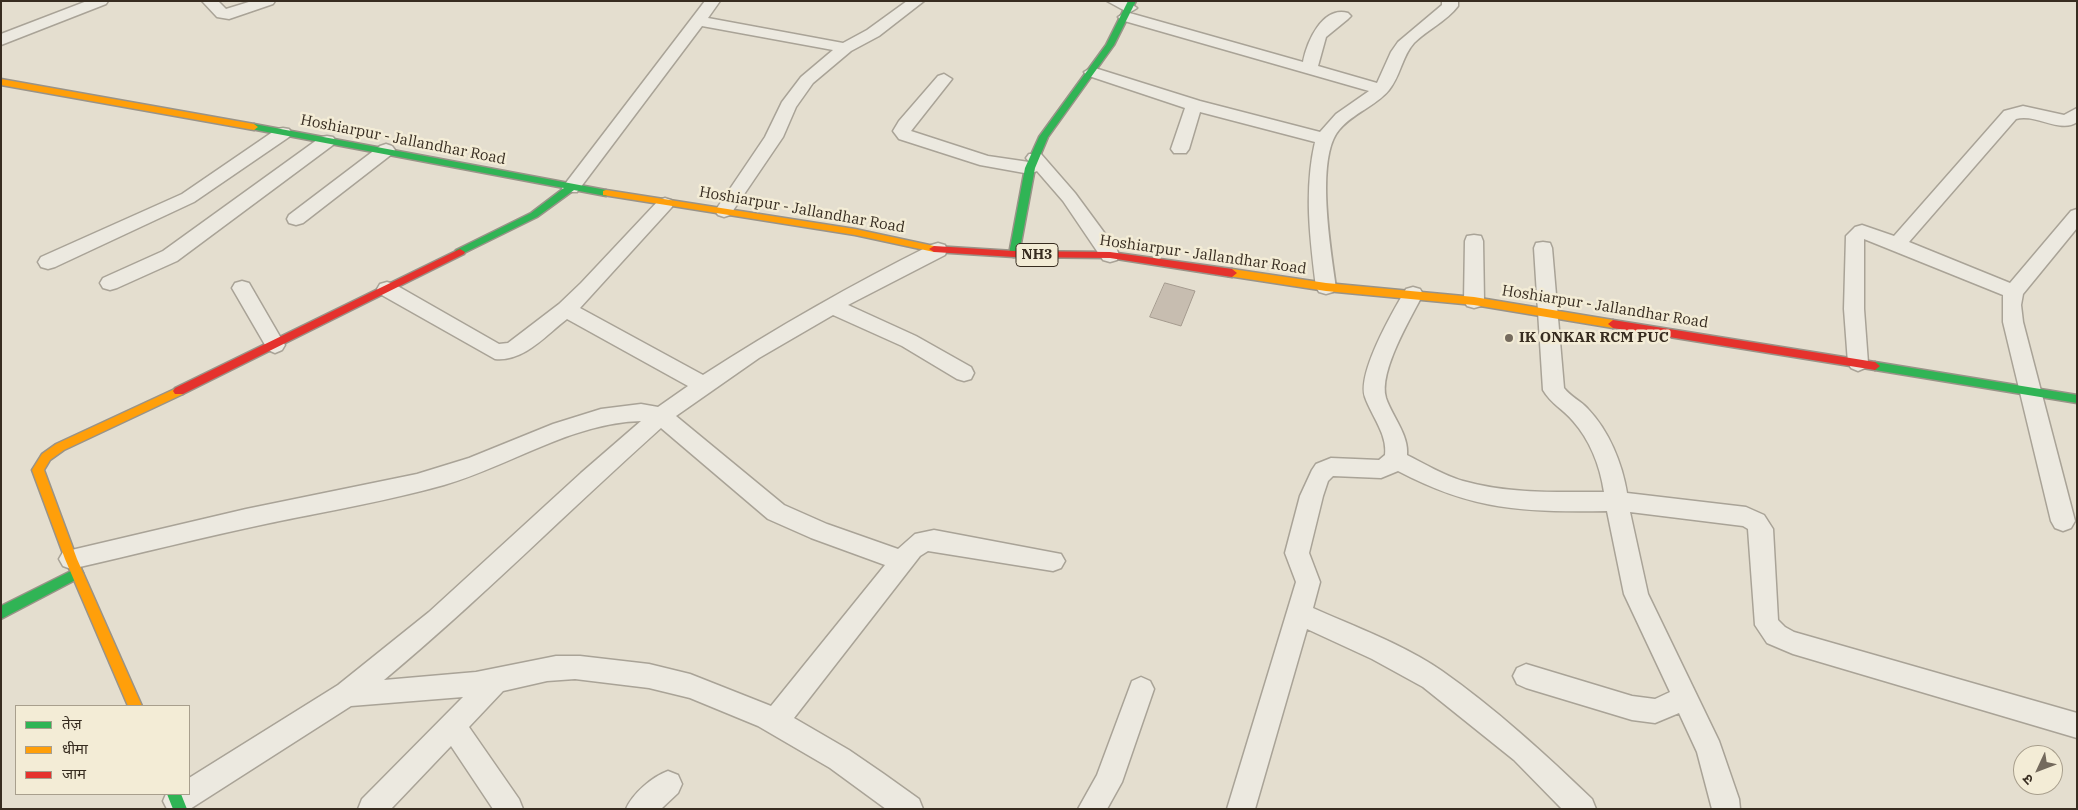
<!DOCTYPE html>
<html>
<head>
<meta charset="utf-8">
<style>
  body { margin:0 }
  #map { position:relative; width:2078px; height:810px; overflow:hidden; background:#e4decf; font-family:"IBM Plex Serif","Noto Sans Devanagari",serif }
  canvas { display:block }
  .frame { position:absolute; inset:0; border:2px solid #372c20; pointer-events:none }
  .legend { position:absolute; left:15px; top:705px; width:175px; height:90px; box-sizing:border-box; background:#f3ecd6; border:1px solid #a89f8d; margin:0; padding:6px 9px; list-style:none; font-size:15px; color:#372c20 }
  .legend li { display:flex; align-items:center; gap:10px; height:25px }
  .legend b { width:25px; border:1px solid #a89f8d }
  .north { position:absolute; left:2013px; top:745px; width:50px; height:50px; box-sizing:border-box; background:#f3ecd6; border:1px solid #a89f8d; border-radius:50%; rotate:227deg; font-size:14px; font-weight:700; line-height:20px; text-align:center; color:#372c20 }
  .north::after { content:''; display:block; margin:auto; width:18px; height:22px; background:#746a5d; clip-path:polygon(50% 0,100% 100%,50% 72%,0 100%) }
</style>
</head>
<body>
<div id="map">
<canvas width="2078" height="810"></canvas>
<div class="frame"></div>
<ul class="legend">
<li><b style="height:6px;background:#30b455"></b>तेज़</li>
<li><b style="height:6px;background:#ff9f0a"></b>धीमा</li>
<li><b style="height:6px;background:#e5322d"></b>जाम</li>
</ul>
<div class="north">उ</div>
</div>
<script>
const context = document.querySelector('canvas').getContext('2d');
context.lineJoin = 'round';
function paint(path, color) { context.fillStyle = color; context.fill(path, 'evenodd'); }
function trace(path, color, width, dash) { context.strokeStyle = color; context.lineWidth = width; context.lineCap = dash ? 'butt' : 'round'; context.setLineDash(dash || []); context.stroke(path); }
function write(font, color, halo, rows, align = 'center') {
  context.font = font + ' "IBM Plex Serif",serif'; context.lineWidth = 5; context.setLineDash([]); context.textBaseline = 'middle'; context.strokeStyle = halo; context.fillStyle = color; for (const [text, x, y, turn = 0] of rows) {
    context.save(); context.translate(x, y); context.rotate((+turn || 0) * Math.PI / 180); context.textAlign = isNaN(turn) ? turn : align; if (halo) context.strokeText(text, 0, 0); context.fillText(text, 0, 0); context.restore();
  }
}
const building = new Path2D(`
  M1165,283l30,8 -14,35 -31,-9z`);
paint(building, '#c7bdb0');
trace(building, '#a49a8e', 1);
const street = new Path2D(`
  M87,1h21l-2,3 -105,41v-11z
  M202,1h16l8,8 26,-8h23l-2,3 -44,15 -12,-2z
  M705,1h15l-12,17 135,25 24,-13 40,-29h17l-45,35 -28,15 -38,32 -17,24 -13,30 -53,78 -6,2 -6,-2 -3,-4 50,-74 17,-35 19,-25 32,-27 -131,-24 -125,166h-12l-3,-4 3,-4z
  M1107,1h20l10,7 -8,5z
  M1442,1h16v5c-11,15 -31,24 -44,37 -12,13 -13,32 -25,47 -13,16 -36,23 -50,40 -24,28 -8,121 -3,157l-3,5 -7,2 -7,-2 -3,-5c-6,-48 -12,-97 -1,-145l-115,-30 -11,37 -3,4h-12l-3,-4 14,-41 -99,-33 -2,-3 8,-5 6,2 102,32 120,31 16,-18 33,-23 -248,-71 -3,-3 8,-5 177,50c4,-20 19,-56 45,-49l3,3 -3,3 -22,18 -8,29 59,17 14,-31 7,-10 44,-37z
  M944,74l8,5 -41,52 77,25 41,6 -3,-4 3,-4h12l34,39 42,57 2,5 -2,5 -7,2 -7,-2 -40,-59 -26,-30 -7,3 -50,-9 -81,-26 -6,-8 6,-10 39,-45z
  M2023,106l41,9 13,-7v14c-16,12 -42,-9 -61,-3l-107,123 101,41 61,-72 6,-2v19l-54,66 -2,11 2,17 52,199 -4,7 -8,3 -8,-3 -4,-7 -48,-199v-27l-139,-56v70l4,54 -3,5 -7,3 -7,-3 -3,-5 -4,-54 2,-73 9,-9 7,-2 32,11 110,-125z
  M283,128l6,1 3,4 -3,4 -95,65 -139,65 -7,2 -7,-2 -3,-5 3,-5 141,-63 95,-65z
  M327,136l6,1 3,4 -3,4 -156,116 -60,27 -7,2 -7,-2 -3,-5 3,-5 60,-27 158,-114z
  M386,144l6,2 3,4 -3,4 -89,69 -7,2 -7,-2 -2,-4 2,-4 91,-69z
  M665,198l6,2 3,4 -3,4 -91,100 123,67c74,-48 150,-91 228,-130l7,-2 7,2 2,5 -2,5 -97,50 68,31 55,31 3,6 -3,6 -7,2 -7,-2 -55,-33 -69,-31 -74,43 -83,58 108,89 43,19 71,25 17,-15 19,-4 127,24 4,7 -4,7 -8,3 -125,-20 -8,5 -126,162 55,32 35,24 35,25 4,10h-37l-56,-41 -72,-42 -68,-28 -41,-10 -74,-9 -28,2 -44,10 -34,36 50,72 4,10h-30l-42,-63 -60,63h-33l4,-10 101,-102 -112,9 -161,103h-23l-4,-8 3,-7h23v-16l149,-93 91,-73 152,-139 60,-52c-70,2 -131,45 -197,64 -57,16 -116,26 -174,38 -67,14 -133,31 -199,46l-8,-3 -4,-7 4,-7 183,-43 171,-35 52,-16 84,-34 48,-15 40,-5 17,3 30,-21 -121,-67c-21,16 -43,43 -72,40l-115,-65 -3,-5 3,-5 7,-2 7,2 105,60 9,-1 51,-39 22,-21 78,-83zM661,428l107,91 43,19 74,27 -114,141 -81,-32 -41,-10 -69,-8h-24l-80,16 -92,8c96,-80 184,-169 277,-252z
  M1474,235l7,1 2,5 1,60 -3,5 -7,2 -7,-2 -3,-5 1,-60 2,-5z
  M1543,242l7,1 2,5 12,140c7,9 17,13 24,21 21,22 34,54 39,84l119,14 18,8 9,14 5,91 7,7 9,5 283,81v25l-284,-84 -26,-11 -12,-18 -7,-96 -5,-3 -113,-14 18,82 71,147 20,58 1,10h-28l-15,-57 -18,-39 -24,10 -23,-3 -106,-32 -9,-4 -4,-8 4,-8 9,-4 106,32 23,3 15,-7 -46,-98 -17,-83c-84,1 -133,0 -209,-40l-17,7 -48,-2 -5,5 -5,15 -14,57 11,29 -7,26c42,19 90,36 129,63 54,38 103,83 150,128l4,10h-34l-48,-49 -91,-73 -51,-28 -65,-30 -52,180h-28l69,-227 -11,-29 15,-57 12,-26 4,-6 15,-6 48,2 6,-5c3,-20 -14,-40 -20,-58 -8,-24 28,-86 41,-108l7,-2 7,2 3,5c-12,24 -45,78 -37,104 6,18 23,37 21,57 18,9 36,20 56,26 46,13 94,11 141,11 -4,-26 -14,-52 -31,-71 -10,-12 -22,-17 -30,-31l-9,-142 2,-5z
  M242,281l7,2 33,57 3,5 -3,5 -7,3 -7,-3 -36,-62 3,-5z
  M1141,677l9,4 4,8 -32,93 -15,27h-29l19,-34 35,-94z
  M668,771l10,4 4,9 -4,9 -17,16h-35c7,-16 26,-32 42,-38z`);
const fast = new Path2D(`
  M1128,1h8l-22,44 -66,92 -13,31 -16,86 -5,3 -4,-1 -1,-2 16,-86 14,-31 67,-92z
  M254,124l352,66 5,3 -5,3 -32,-6 -37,27 -77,38 -5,-3 1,-2 75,-37 33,-25 -313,-59 -1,-2z
  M1875,362l202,33v8l-202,-33 -5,-4z
  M77,568l4,1 2,4 -2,4 -80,42v-13z
  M167,794h14l6,15h-14z`);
const slow = new Path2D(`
  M1,79l253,45 4,3 -4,3 -253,-45z
  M606,190l249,39 79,17 5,3 -5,3 -79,-17 -252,-40v-4z
  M1232,269l94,14 148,14 139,23 5,4 -5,4 -139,-23 -148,-14 -98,-15 -1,-3 1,-3z
  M179,387l4,1 2,3 -2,3 -119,56 -14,10 -6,10 33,89 65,147h-14l-63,-147 -33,-89 10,-16 14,-10z`);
const jam = new Path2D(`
  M934,246l80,5 96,1 122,17 5,4 -5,4 -122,-19 -96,-1 -80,-5 -5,-3z
  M460,249l5,3 -1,2 -281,140h-8l-2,-3 2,-3z
  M1613,320l262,42 5,4 -5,4 -262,-42 -5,-4z`);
trace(street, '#a9a397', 3);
trace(fast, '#999388', 3);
trace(slow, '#999388', 3);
trace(jam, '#999388', 3);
paint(street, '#ece9e0');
paint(fast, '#30b455');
paint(slow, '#ff9f0a');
paint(jam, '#e5322d');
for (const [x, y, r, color] of [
  [1509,338,5,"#746a5d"]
]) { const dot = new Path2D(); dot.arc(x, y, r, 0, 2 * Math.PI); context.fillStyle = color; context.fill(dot); trace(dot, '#f3ecd6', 2); }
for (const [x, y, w] of [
  [1037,255,42]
]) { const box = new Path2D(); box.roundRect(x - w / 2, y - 11.5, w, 23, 4); context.fillStyle = '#f3ecd6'; context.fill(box); trace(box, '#372c20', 1); }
write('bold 14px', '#372c20', null, [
  ["NH3",1037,255]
]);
write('15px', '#372c20', '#f3ecd6', [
  ["Hoshiarpur - Jallandhar Road",403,140,11],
  ["Hoshiarpur - Jallandhar Road",802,210,10],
  ["Hoshiarpur - Jallandhar Road",1203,255,8],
  ["Hoshiarpur - Jallandhar Road",1605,307,9]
]);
write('bold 15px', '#372c20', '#f3ecd6', [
  ["IK ONKAR RCM PUC",1519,338]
], 'left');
</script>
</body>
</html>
